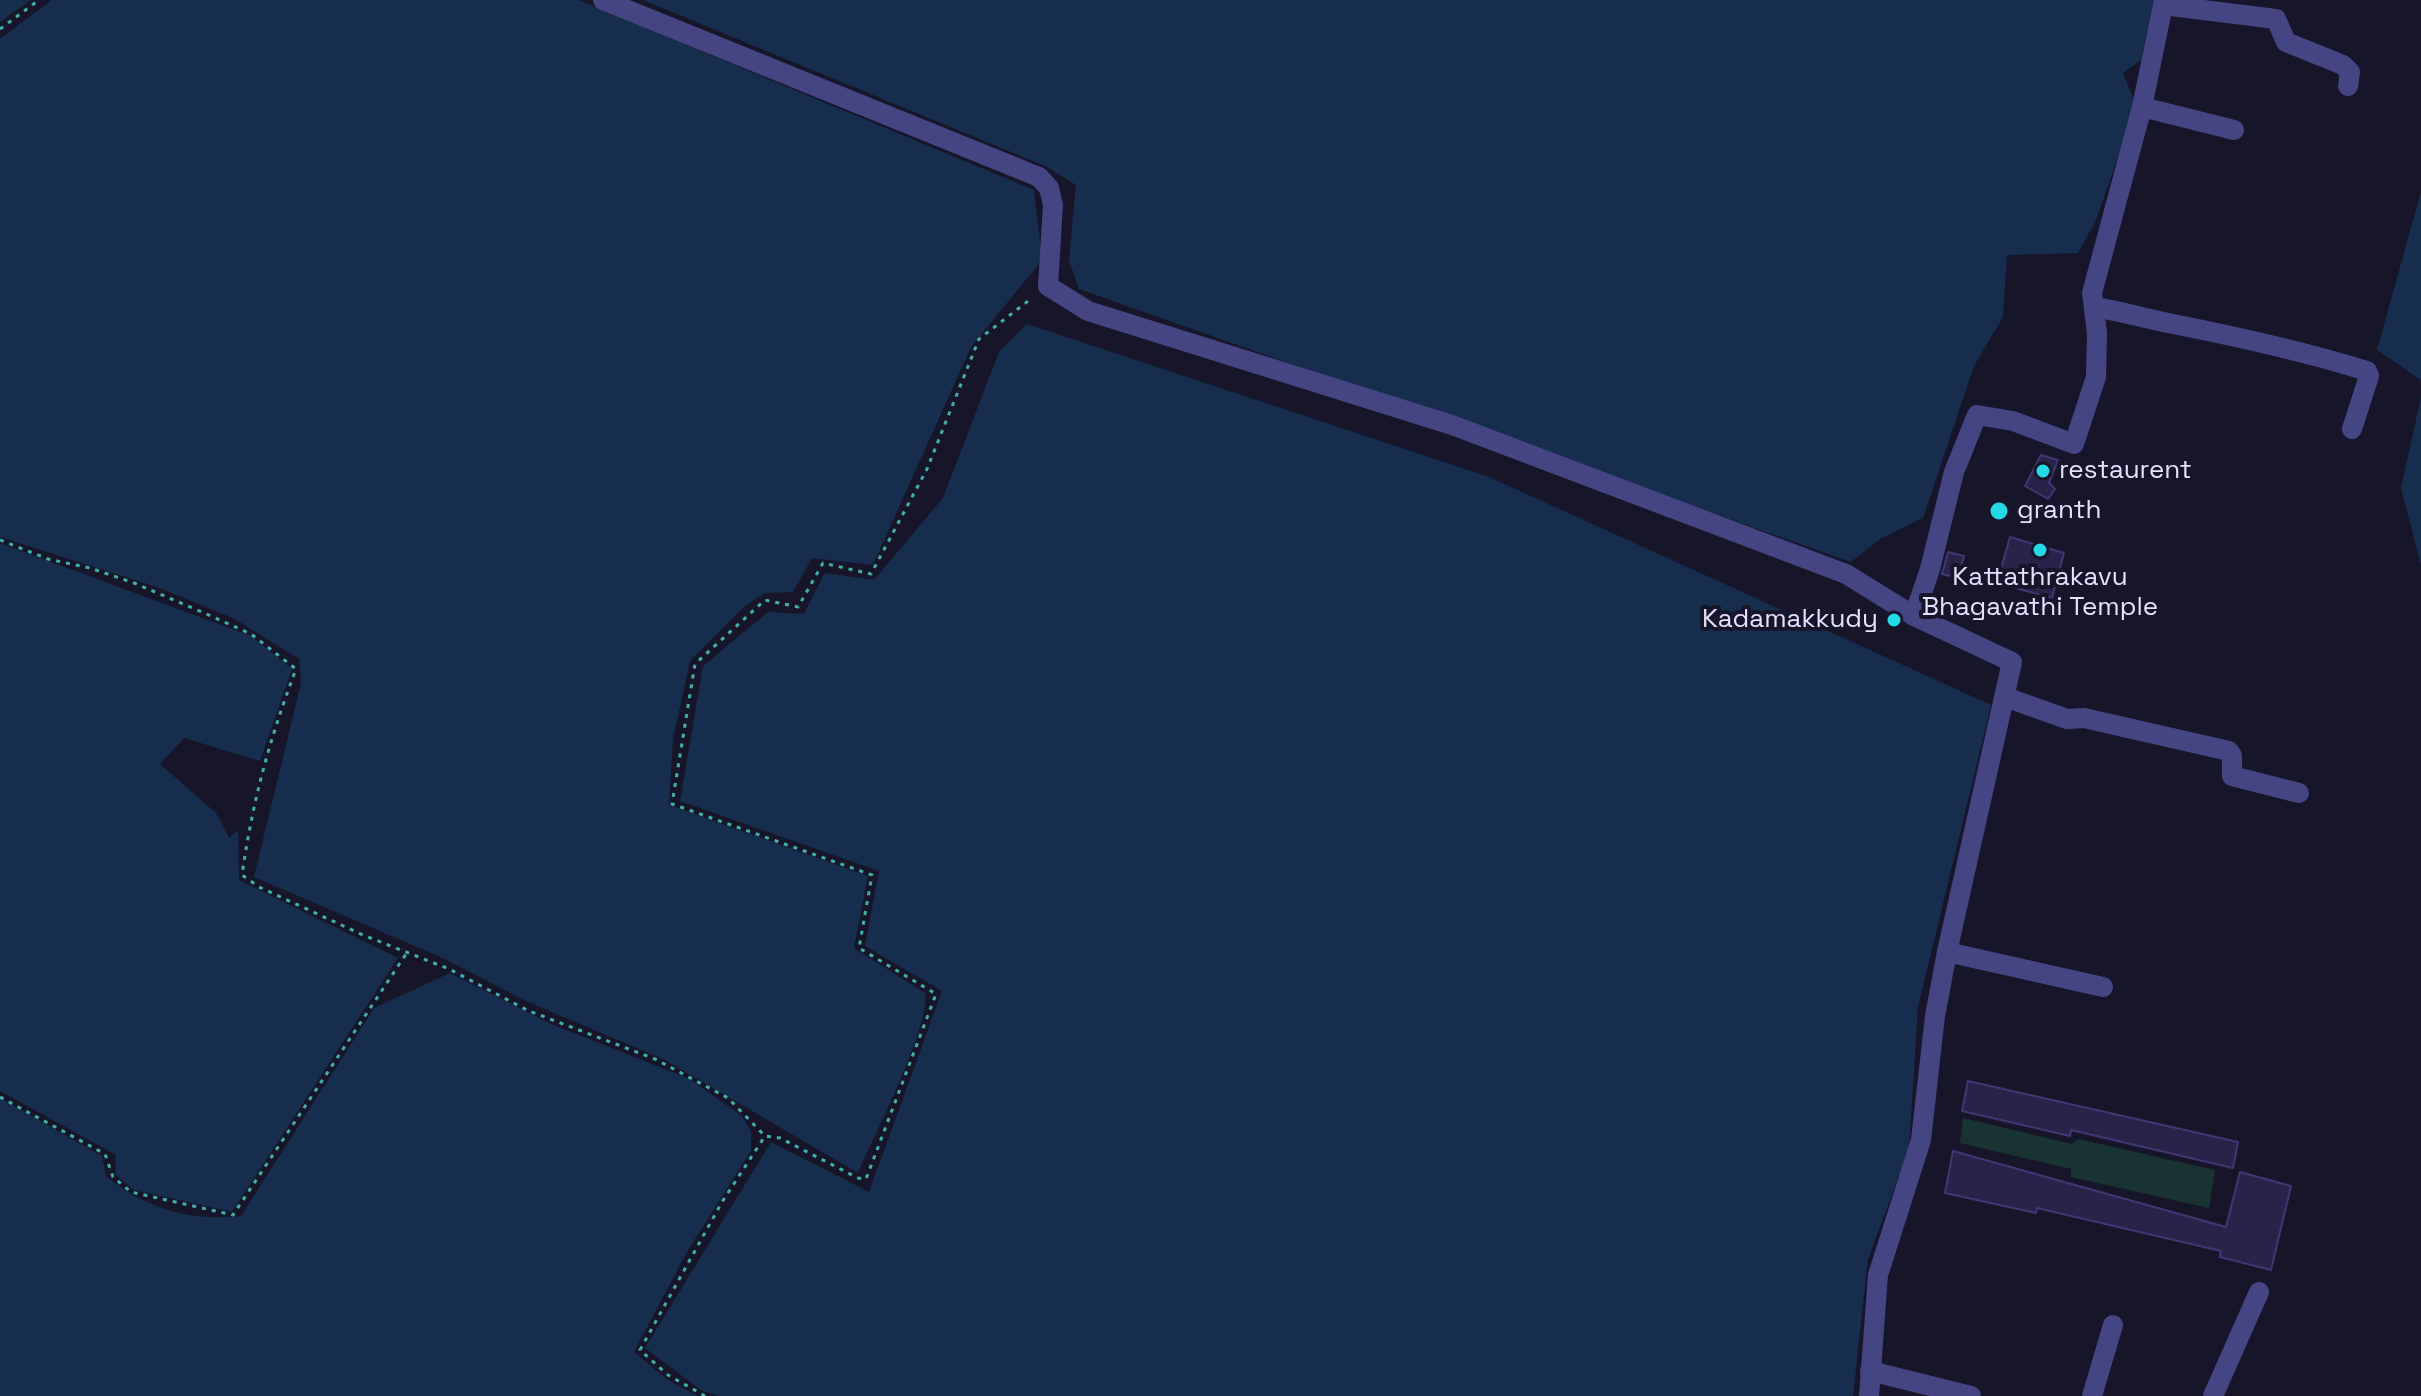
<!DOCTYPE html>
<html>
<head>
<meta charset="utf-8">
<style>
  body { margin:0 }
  canvas { display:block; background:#17152a }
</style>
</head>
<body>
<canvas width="2421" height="1396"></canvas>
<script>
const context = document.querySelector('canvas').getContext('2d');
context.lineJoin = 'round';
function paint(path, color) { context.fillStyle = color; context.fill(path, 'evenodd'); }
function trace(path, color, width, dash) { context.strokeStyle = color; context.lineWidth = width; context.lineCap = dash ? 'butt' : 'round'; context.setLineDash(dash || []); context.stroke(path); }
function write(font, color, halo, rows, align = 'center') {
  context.font = font + ' "Space Grotesk",sans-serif'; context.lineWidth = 8; context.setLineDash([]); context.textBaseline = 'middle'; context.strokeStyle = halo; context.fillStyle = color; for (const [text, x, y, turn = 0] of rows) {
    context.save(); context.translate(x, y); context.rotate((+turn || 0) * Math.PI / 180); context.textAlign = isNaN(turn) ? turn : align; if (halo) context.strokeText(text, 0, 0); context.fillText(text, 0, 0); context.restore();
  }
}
paint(new Path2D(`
  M1963,1118l109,26 6,-5 137,31 -6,38 -138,-31v-8l-111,-26z`), '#183331');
paint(new Path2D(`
  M0,0h31l-31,22z
  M52,0h527l455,190 8,70 -71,87 -98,218 -61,-7 -19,34 -29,1 -21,15 -53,53 -17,78 -4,66 199,71 -14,72 71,45c6,32 -52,145 -67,180l-193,-113 -139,-59 -81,-42 -191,-82 47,-194 -2,-24 -66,-41 -76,-31 -157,-50v-498z
  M643,0h1511l-13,60 -18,13 13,32 -40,115 -18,33 -71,2 -4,62 -29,49 -51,152 -43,21 -29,23 -772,-273 -10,-29 7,-75 -31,-19z
  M2421,192v188l-44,-30z
  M1027,324l462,153 502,228 -73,302 -9,142 -41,110 -15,137h-1134l-18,-6 -56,-42 126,-206 98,50 73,-201 -77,-45 14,-75 -199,-70 23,-135 65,-54 36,2 21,-41 49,7 69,-82 56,-146z
  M2421,397v168l-20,-77z
  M0,543l251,93 41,33 -32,92 -76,-23 -24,26 56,49 13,25 9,-8 1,50 159,78 -166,254 -98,-22 -19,-16 1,-19 -116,-64z
  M450,973l101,51 139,55 52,37 9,15v20l-63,99 -54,102 34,28 30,16h-698v-298l102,58 4,20c39,32 84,46 135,40l133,-208z`), '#162d4d');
const building = new Path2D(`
  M2041,455l17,5 -9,23 6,6 -7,10 -23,-13z
  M2010,537l54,16 -12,45 -55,-15z
  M1948,552l16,4 -6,22 -16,-4z
  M1968,1081l270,61 -5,26 -162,-38 -1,6 -108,-25z
  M1953,1151l273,76 14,-55 51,14 -20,84 -51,-13 1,-6 -184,-43 -1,5 -91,-20z`);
paint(building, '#292349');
trace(building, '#413772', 2);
trace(new Path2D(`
  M0,29l39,-29
  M0,540l48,19 42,9 44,15 68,29 49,22 45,35c-27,72 -43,130 -54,206l17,12 104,48 86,34 80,42 126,48 73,39 37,38
  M0,1097l105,57 8,23 18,15 102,23 175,-264
  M705,1396l-37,-21 -28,-25 82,-148 43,-66 15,2 78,40 8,1 70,-185 -77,-46 13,-73 -200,-71 23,-140 70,-64 33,7 25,-44 48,11 56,-105 52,-130 53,-41`), '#40b1a6', 3, [4, 6]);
trace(new Path2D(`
  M2163,5l113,14 10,23 57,23 7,7 -2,14
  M2142,107l92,23
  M2094,307c27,4 52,12 79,17 66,13 130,27 194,47l2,5 -17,53
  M1914,616l16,-47 24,-97 23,-57 36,6 61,23 22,-67 1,-44 -5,-40 50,-186 22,-107
  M2005,697l62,22 17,-1 145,33 3,5v20l67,17
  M1947,952l156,35
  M1870,1371l101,25
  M2092,1396l21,-71
  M2213,1396l46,-104`), '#454583', 20);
trace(new Path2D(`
  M603,0l436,177 10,11 4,17 -5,81 40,25 364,114 394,149 68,42 98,46 -65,290 -12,64 -14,124 -43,135 -9,121`), '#454583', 20);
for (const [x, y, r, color] of [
  [2043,471,8,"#23d9e6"],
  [1999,511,10,"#23d9e6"],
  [2040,550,8,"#23d9e6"],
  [1894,620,8,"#23d9e6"]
]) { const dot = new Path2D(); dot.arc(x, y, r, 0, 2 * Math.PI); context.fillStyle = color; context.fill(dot); trace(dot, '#17152a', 3); }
write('26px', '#e3e1fc', '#17152a', [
  ["restaurent",2059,471],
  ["granth",2017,511],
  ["Kattathrakavu",2040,578,"center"],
  ["Bhagavathi Temple",2040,608,"center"],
  ["Kadamakkudy",1878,620,"right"]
], 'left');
</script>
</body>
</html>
